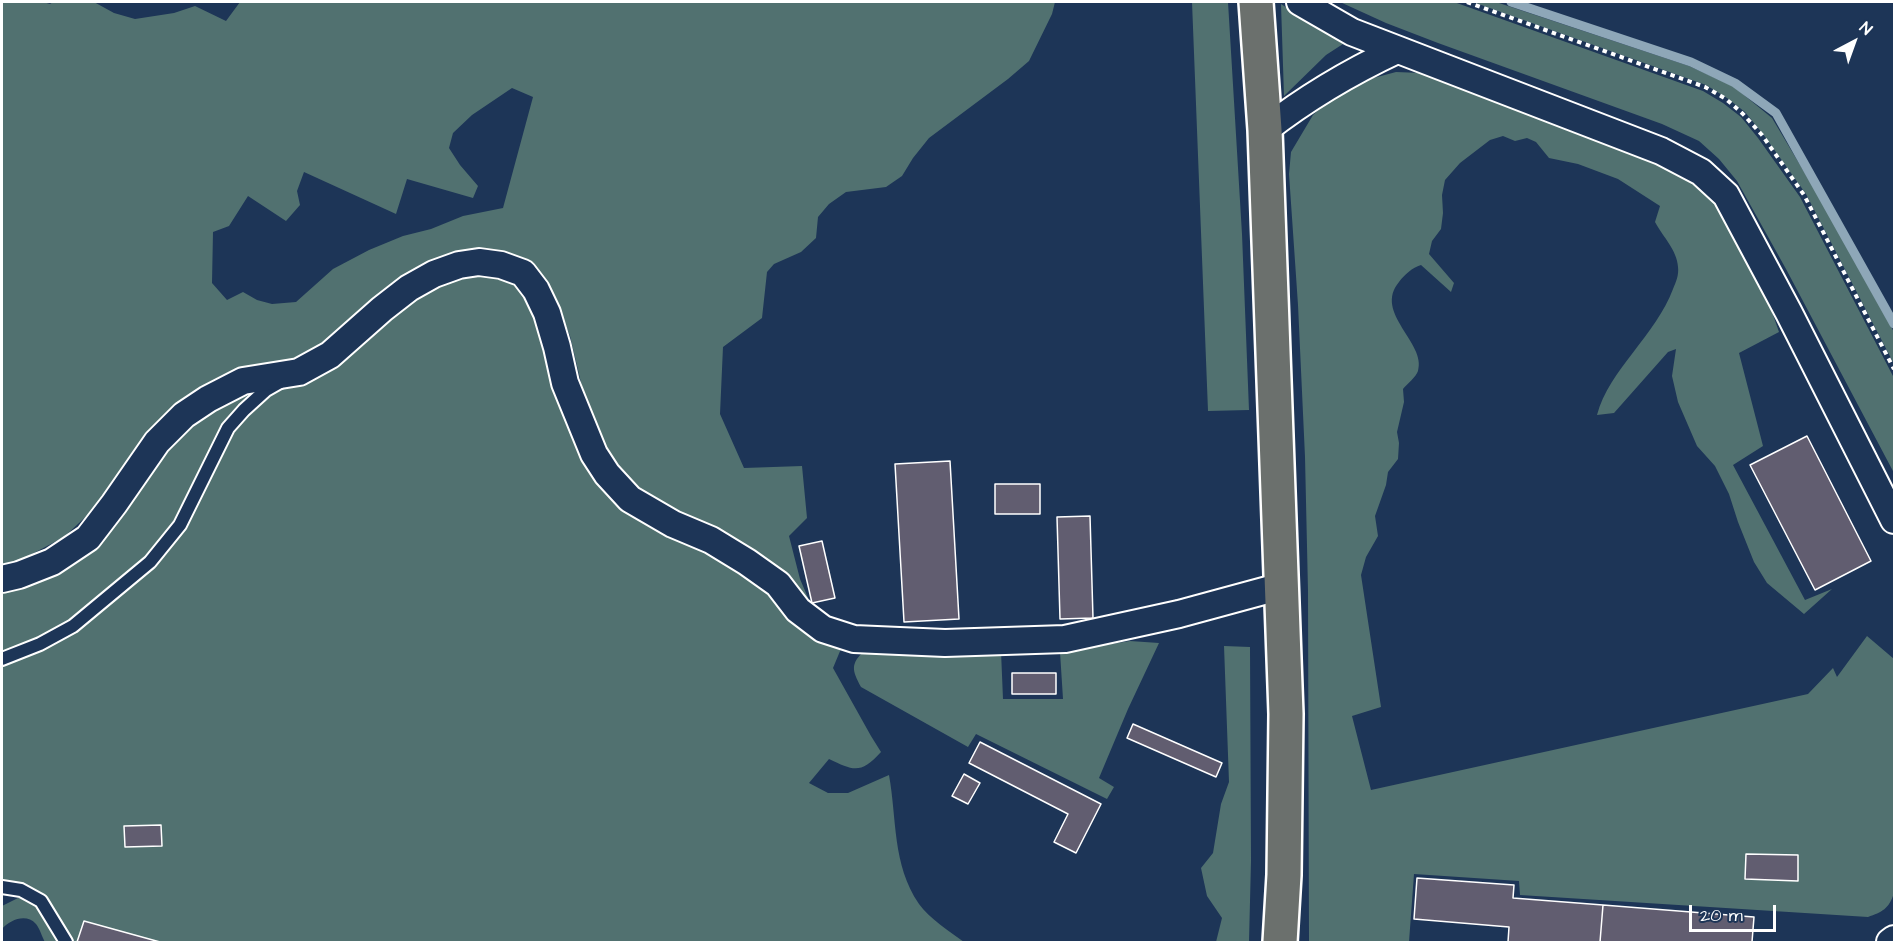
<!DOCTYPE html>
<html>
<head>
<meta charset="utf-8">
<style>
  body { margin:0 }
  #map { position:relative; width:1896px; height:944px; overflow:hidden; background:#1d3557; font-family:"Architects Daughter",sans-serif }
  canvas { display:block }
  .frame { position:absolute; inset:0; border:3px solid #fff; pointer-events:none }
  .north { position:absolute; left:1824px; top:12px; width:60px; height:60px; -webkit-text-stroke:4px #1d3557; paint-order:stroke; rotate:41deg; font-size:16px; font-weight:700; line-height:24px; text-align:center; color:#fff }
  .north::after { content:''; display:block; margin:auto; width:21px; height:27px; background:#fff; clip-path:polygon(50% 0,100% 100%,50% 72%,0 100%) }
  .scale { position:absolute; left:1689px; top:905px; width:87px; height:27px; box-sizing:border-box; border:3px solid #fff; border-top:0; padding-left:8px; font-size:18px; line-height:21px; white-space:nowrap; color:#fff; -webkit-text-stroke:4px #1d3557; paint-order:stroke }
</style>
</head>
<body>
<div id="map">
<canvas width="1896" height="944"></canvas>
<div class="frame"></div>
<div class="north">N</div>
<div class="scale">20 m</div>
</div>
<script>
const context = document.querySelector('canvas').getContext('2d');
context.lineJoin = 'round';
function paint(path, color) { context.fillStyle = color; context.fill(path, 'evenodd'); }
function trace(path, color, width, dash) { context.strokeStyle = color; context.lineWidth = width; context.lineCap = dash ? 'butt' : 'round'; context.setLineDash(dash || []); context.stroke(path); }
paint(new Path2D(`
  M2,2h41l7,2 3,-2h41l20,11 21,6 39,-6 21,-7 31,15 14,-19h815l-3,12 -23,47 -21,18 -79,59 -16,20 -11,18 -16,11 -40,5 -17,12 -11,13 -2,21 -15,14 -27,12 -7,8 -5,46 -39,29 -3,67 24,54 58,-2 5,52 -18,18 11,43 14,33 -118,-86 -69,-43 -15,-18 -21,-40 -21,-89 -19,-48 -9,-12 -15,-12 -34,-12 -157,91 -67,29 -140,89 -35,48 -30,28 -47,25 -15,3zM512,88l21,9 -30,111 -40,8 -32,13 -28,7 -34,14 -36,19 -37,33 -24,2 -15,-4 -14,-8 -16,8 -15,-17 1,-51 16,-6 19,-30 38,25 14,-16 -3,-14 7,-19 92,42 11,-35 66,19 5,-12 -18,-21 -11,-17 4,-15 19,-18z
  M1192,2h36l14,232 7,176 -41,1z
  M1340,2h114l249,89 20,12 18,14 17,21 42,59 94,181v95l-108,-204 -49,-88 -18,-22 -20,-18 -37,-17 -224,-81 -52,-20z
  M1473,2h23l193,64 44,20 39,32 43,72 79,142v32l-88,-170 -43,-60 -18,-22 -18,-14 -21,-13z
  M1281,4l62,40 -17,11 -42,41z
  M1396,72l25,1 22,4 199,77 52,26 21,21 57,111 7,20 -40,21 24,93 -30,19 72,135 27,-11 -28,25 -37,-31 -13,-21 -16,-40 -9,-28 -14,-28 -18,-20 -19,-44 -6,-26 4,-27 -8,3 -54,61 -17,2c12,-45 59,-80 76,-126 3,-7 6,-14 5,-22 -1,-17 -15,-30 -23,-45l5,-16 -42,-27 -40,-15 -29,-6 -13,-16 -9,-4 -12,3 -12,-5 -13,4 -30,23 -15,17 -3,15 1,18 -2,16 -9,12 -3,13 25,29 -3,9 -30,-27c-9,3 -16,9 -22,17 -26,31 28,61 19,89 -2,6 -11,13 -15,18l1,13 -7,30 2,11 -1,16 -10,13 -2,13 -11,31 3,20 -12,21 -5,18 20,132 -29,9 19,74 437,-96 25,-26 4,9 30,-41 27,23v234c-5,16 -12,19 -26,24l-348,-22 -1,-14 -105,-7 -5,68h-100l-1,-351 -3,-134 -7,-152 -9,-131 2,-22 22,-37 15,-15 23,-16z
  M478,270l42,10 13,25 52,151 113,87 145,101 -10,24 38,68 10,16c-20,22 -27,19 -52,7l-20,24 19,10h20l41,-18c8,44 3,89 30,129 10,14 31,28 45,38h-893l-27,-45 -42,-15v-218l40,-16 111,-82 79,-135 36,-37 145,-98z
  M274,381l-33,26 -65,115 -29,37 -77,64 -32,17 -36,14v-67l31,-7 151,-159z
  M1130,641l29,2 -31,66 -29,69 15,9 -7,12 -131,-65 -8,13 -107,-60c-9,-17 -11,-23 4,-37l136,1 2,48h60l-3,-47z
  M1224,646l26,1 1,214 -2,81h-33l6,-24 -15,-22 -6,-28 12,-15 8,-49 8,-22z
  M20,897l17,7 23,38h-15c-3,-5 -5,-13 -9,-18 -10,-11 -26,-4 -34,5v-23z`), '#517170');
trace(new Path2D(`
  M1511,2l180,60 44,21 41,30 118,211`), '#8ea7b8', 9);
const building = new Path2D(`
  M1807,436l64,125 -56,29 -65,-125z
  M950,461l9,158 -55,3 -9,-158z
  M995,484h45v30h-45z
  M1090,516l3,102 -33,1 -3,-102z
  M822,541l13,57 -23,5 -13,-57z
  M1012,673h44v21h-44z
  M1133,724l89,39 -6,14 -89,-39z
  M980,742l121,62 -25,49 -22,-11 14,-28 -99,-51z
  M964,774l16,9 -12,21 -16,-8z
  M161,825l1,21 -37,1 -1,-21z
  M1746,854l52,1v26l-53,-2z
  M1417,878l97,7 -1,13 90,7 -3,37h-92l1,-15 -95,-8z
  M1603,905l151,12 -2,25h-152z
  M84,921l76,21h-83z`);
paint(building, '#615d70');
trace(building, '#fff', 1.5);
const lane = new Path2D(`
  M2,659l38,-15 33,-18 77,-64 30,-37 48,-97 16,-18 22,-20 14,-8
  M2,887l19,3 20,11 25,41`);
const street = new Path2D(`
  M1300,2l52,30 309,119 40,21 25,23 63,118 105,207
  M1265,130c41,-32 85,-58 132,-80
  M2,579l17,-4 33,-13 36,-24 26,-34 43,-62 27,-27 24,-16 35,-18 56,-9 31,-17 52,-46 27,-21 25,-14 25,-9 20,-3 22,3 22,8 13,17 11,23 10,34 8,36 29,71 13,20 23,25 43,25 38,16 36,22 31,22 20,26 25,19 31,10 91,4 120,-4 114,-25 103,-28
  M1890,942l4,-3`);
const primary = new Path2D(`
  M1256,2l9,128 21,584 -2,161 -4,67`);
trace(lane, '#fff', 16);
trace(street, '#fff', 30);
trace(primary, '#fff', 38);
trace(new Path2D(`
  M1467,2l238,85 21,12 17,15 19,21 42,60 90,174`), '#fff', 4, [4.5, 4.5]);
trace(lane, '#1d3557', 12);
trace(street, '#1d3557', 26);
trace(primary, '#6b706d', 33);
</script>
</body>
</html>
